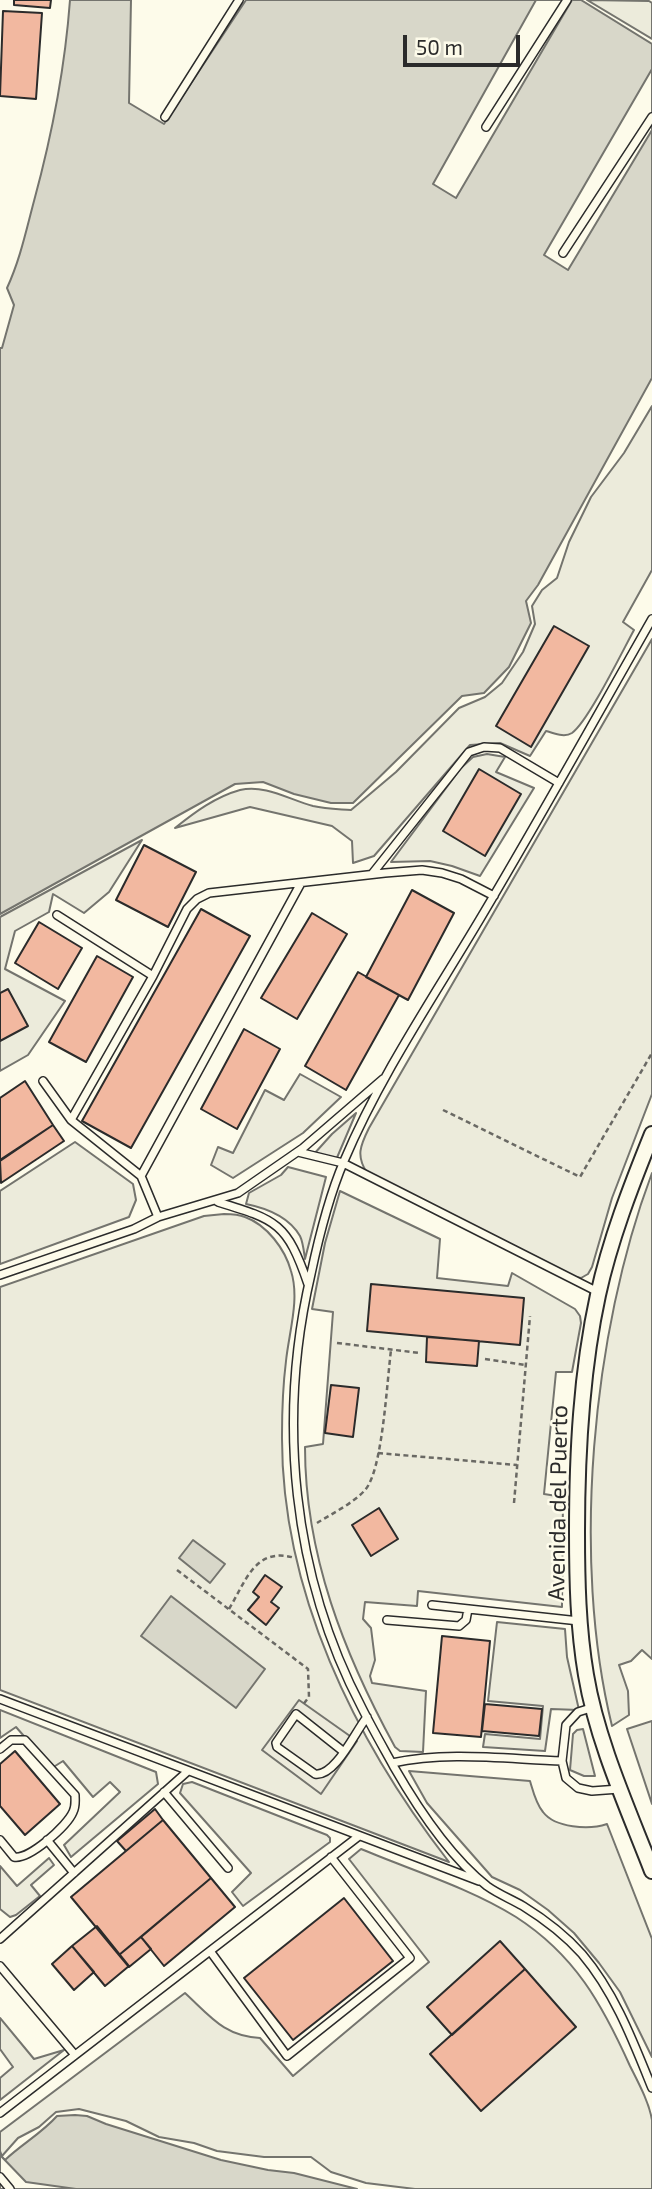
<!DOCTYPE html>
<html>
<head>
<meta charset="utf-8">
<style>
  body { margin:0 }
  #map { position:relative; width:652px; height:2189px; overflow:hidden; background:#fdfbea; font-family:"Exo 2",sans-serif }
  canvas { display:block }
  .scale { position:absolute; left:403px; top:35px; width:117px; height:32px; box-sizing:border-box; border:4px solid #2b2b2b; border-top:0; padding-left:9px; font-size:21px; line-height:24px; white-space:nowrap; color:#2b2b2b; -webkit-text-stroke:5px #fdfbea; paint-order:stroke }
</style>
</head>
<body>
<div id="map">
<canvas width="652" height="2189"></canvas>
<div class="scale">50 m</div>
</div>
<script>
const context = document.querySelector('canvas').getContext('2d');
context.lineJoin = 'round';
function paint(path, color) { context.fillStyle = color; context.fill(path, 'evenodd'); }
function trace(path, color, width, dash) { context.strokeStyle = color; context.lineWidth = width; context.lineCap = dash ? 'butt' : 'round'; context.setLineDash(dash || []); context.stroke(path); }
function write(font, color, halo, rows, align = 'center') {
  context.font = font + ' "Exo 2",sans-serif'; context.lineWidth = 5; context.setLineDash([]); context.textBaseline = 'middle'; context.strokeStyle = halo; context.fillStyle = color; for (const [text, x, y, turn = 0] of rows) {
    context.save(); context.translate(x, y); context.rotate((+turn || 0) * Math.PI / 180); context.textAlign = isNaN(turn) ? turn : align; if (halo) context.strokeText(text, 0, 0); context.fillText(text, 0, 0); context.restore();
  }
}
const green = new Path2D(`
  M587,0l62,1 3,2v36z
  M652,406v164l-29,52 11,8c-11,20 -46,92 -62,103 -8,5 -18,0 -26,-2l-16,25 -30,-13 -30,2 -96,111 -21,7 -1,-22 -20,-15 -82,-19 -75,21c20,-16 40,-31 65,-38 25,-6 50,10 73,16 13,3 25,3 38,4l45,-38 63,-64 26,-11 17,-14 21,-31 12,-28 -3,-18 10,-16 15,-12 12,-36 22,-45 33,-44z
  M652,639v455l-40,104 -20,69 -4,7 -7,4 -10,-2 -204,-103c-11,-17 -7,-27 2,-45z
  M487,754l18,3 -9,15 38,16 -54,88 -28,-10 -22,-5 -39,1 70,-94 12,-11z
  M142,840l-33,52 -25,21 -31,-19 -4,18 -34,19 -10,38 60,32 -37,54 -28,16v-154z
  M300,1074l41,23 -38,36 -70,45 -22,-13 7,-18 15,6 32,-63 19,10z
  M356,1113l-20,47 -22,-6 18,-20z
  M75,1142l58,42 3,16 -7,17 -129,47v-73z
  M288,1167l38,10 -21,82c-1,-7 -2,-17 -5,-23 -11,-19 -34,-28 -54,-32l3,-11 32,-18z
  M652,1173v486l-10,-9 -11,11 -12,4 9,26 1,24 -17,11c-41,-166 -20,-394 40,-553z
  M340,1191l100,48 -3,39 71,8 4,-13 63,36 5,7 1,7 -9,49h-16l-12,122 19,3 -1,110 -144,-16 -1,15 -52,-4 -2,17 8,9 4,32 -5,16 2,7 54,8 -3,61 -23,-1 -5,-4c-51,-93 -90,-192 -90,-300l18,-3 10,-132 -21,-3 13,-66z
  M224,1214c6,0 14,0 21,3 22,8 40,32 46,54 9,28 -2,61 -5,90 -3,24 -4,49 -4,74 -1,156 73,306 167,427l-449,-172v-403l204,-71z
  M497,1622l68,7 2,28 12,53 -28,-1 -6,42 -62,-4 2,-13 55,5 3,-33 -55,-5z
  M0,1710l156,62 2,12 -87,73 -7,-12 56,-53 -10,-10 -17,15 -30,-36 -11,7 -36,-41 -16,11z
  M652,1721v83l-25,-75z
  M583,1729l12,47h-11l-14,-6 3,-36 4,-4z
  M409,1771l121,10c3,10 6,23 13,31 12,16 46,18 64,12l45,115v118l-32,-65 -21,-29 -25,-30 -26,-23 -28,-20 -28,-13 -65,-74z
  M192,1782l135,53 3,3v4l-87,64 -11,-14 19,-19 -71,-80 3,-9z
  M361,1849c50,21 109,39 155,68 59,38 86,87 114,149 8,16 19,36 22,54 0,22 0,47 0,69h-237l-49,-6 -35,-11 -20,-15h-47l-47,-6 -23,-8 -35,-6 -33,-16 -47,-12 -23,3 -17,15 -21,11 -16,18 -2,-5v-19l185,-139c26,24 39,43 75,45l33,38 136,-114 -80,-103z
  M49,1858l5,7 -23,20 9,11 -24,19 -6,2 -10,-8v-43l17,20z
  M0,2018l34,41 30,-9 -64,50v-22l13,-11 -13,-18z`);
paint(green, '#ecebdb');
trace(green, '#74746e', 2);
const parking = new Path2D(`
  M299,1700l58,41 -36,53 -59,-44z`);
paint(parking, '#eceadb');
trace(parking, '#74746e', 2);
const water = new Path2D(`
  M70,0h61l-2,103 35,21 82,-124h335l71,44v334l-114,207 -12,16 5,22 -22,44 -25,26 -22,3 -109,107h-22l-37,-9 -31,-12 -28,2 -235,130v-566h2l12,-43 -7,-17c13,-28 19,-57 27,-87 18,-66 31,-133 36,-201z
  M193,1540l32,24 -15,19 -31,-25z
  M171,1596l94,73 -29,39 -95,-72z
  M75,2115l12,1 19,8 115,36 47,10 26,3 63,16h-357v-34l5,5c17,-16 37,-27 52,-44z`);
paint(water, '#d8d7c9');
trace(water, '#74746e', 2);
const pier = new Path2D(`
  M536,0h36l-116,198 -23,-14z
  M652,69v61l-84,140 -24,-15z
  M0,2155l26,27 50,7h-76z`);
paint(pier, '#fdfbea');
trace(pier, '#74746e', 2);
const building = new Path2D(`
  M14,0h37l-1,8 -36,-3z
  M3,11l39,2 -6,86 -36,-3z
  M554,626l35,20 -58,101 -35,-21z
  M479,769l42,25 -36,62 -42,-25z
  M144,845l52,27 -28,55 -52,-27z
  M412,890l42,23 -46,87 -42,-23z
  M201,909l49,27 -119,212 -49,-27z
  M312,913l35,21 -50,85 -36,-21z
  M39,922l43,26 -24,41 -43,-26z
  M97,956l36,21 -47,85 -37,-20z
  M358,972l41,23 -53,95 -41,-24z
  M8,989l20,37 -28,15v-48z
  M244,1029l36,20 -43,80 -36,-20z
  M25,1081l28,44 -53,35v-62z
  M53,1125l11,16 -63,42 -1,-22z
  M371,1284l153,14 -4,47 -153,-14z
  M427,1337l52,4 -2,25 -51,-4z
  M331,1385l28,3 -6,49 -28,-4z
  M379,1508l19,31 -27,17 -19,-31z
  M265,1575l17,12 -11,15 8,6 -13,17 -18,-15 11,-13 -6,-5z
  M442,1636l48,5 -9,96 -48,-4z
  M485,1704l57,5 -3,27 -57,-5z
  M15,1751l45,53 -35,31 -25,-29v-42z
  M155,1809l8,11 -37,31 -9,-10z
  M163,1820l48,58 -92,77 -48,-58z
  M211,1878l24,29 -71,59 -23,-29z
  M344,1898l49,63 -100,79 -49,-62z
  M97,1926l32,40 -24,20 -33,-40z
  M141,1937l10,12 -22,18 -10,-12z
  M500,1941l25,28 -73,66 -25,-28z
  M72,1946l22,26 -20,18 -22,-26z
  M525,1969l51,58 -95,84 -51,-57z`);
paint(building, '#f2b8a0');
trace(building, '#2b2b2b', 2);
const service = new Path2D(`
  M165,117l74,-117
  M486,127l81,-127
  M563,253l89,-136
  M652,619c-57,100 -113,201 -172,300 -47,79 -100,157 -136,242 -15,35 -25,75 -33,113 -34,145 -19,301 51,434 10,20 21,39 32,59 23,40 56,90 93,119 11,8 24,13 36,20 21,13 43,30 59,48 33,39 51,87 70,134
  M372,874l97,-122 15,-5 16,1 59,35
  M57,915l96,61
  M43,1081l28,39 70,56
  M71,1120l82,-144 34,-67 10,-10 12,-6 176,-20 37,-3 20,3 19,6 33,17
  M298,1152l45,11 255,129
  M218,1202c59,18 69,21 90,82
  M158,1217l-17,-41 160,-293
  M0,1275l134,-46 24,-12 80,-24 65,-45 80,-69
  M432,1605l147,16
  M387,1620l72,6 7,-6 2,-11
  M0,1699l479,182
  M594,1707l-16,5 -12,13 -4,36 4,17 12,10 14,3 27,-2
  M0,1749l11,-9h14l50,55c0,6 1,11 -2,17 -6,14 -44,48 -59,45l-14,-17
  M344,1752l-48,-38 -20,29 1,4 38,27c20,3 40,-42 52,-57
  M392,1763c56,-12 113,-4 170,-2
  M164,1792l64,76
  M47,1840l27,33
  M0,1939l188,-168
  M210,1951l77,105 123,-98 -79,-101
  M0,1966l75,89
  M0,2113l359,-277
  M0,2177l10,12`);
const minor = new Path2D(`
  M652,1134c-21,52 -42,106 -54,161 -17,78 -21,158 -21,237 0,48 1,96 9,143 11,66 42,134 66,196`);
trace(service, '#2b2b2b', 10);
trace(minor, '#2b2b2b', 18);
trace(new Path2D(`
  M443,1110l137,67 72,-124
  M337,1343l83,10
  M485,1359l41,6
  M378,1453l139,12
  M514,1503l16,-187
  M317,1523c14,-9 45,-24 52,-39 14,-26 18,-102 22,-134
  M177,1570l131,99 1,28 -7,9
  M229,1609c17,-28 26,-63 66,-51`), '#6a6964', 2.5, [5, 3.5]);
trace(service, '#fdfbea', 7);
trace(minor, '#fdfbea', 14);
write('23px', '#2b2b2b', '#fdfbea', [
  ["Avenida del Puerto",558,1503,-89]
]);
</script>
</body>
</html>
